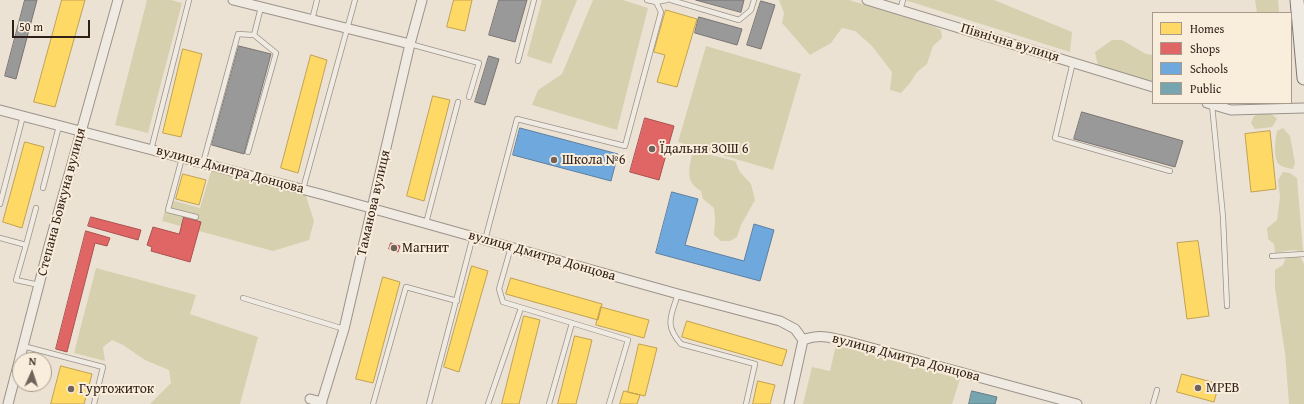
<!DOCTYPE html>
<html>
<head>
<meta charset="utf-8">
<style>
  body { margin:0 }
  #map { position:relative; width:1304px; height:404px; overflow:hidden; background:#ece2d4; font-family:"Gentium Book Plus",serif }
  canvas { display:block }
  .legend { position:absolute; left:1152px; top:12px; width:140px; height:92px; box-sizing:border-box; background:#f9eddc; border:1px solid #a89b8e; margin:0; padding:5px 7px; list-style:none; font-size:12px; color:#2f1f18 }
  .legend li { display:flex; align-items:center; gap:8px; height:20px }
  .legend b { width:20px; border:1px solid #a89b8e }
  .north { position:absolute; left:12px; top:352px; width:40px; height:40px; box-sizing:border-box; background:#f9eddc; border:1px solid #a89b8e; border-radius:50%; rotate:3deg; font-size:11px; font-weight:700; line-height:16px; text-align:center; color:#2f1f18 }
  .north::after { content:''; display:block; margin:auto; width:14px; height:18px; background:#71635a; clip-path:polygon(50% 0,100% 100%,50% 72%,0 100%) }
  .scale { position:absolute; left:12px; top:20px; width:78px; height:18px; box-sizing:border-box; border:2px solid #2f1f18; border-top:0; padding-left:5px; font-size:12px; line-height:14px; white-space:nowrap; color:#2f1f18; -webkit-text-stroke:3px #f9eddc; paint-order:stroke }
</style>
</head>
<body>
<div id="map">
<canvas width="1304" height="404"></canvas>
<ul class="legend">
<li><b style="height:11px;background:#ffd966"></b>Homes</li>
<li><b style="height:11px;background:#e06666"></b>Shops</li>
<li><b style="height:11px;background:#6fa8dc"></b>Schools</li>
<li><b style="height:11px;background:#76a5af"></b>Public</li>
</ul>
<div class="north">N</div>
<div class="scale">50 m</div>
</div>
<script>
const context = document.querySelector('canvas').getContext('2d');
context.lineJoin = 'round';
function paint(path, color) { context.fillStyle = color; context.fill(path, 'evenodd'); }
function trace(path, color, width, dash) { context.strokeStyle = color; context.lineWidth = width; context.lineCap = dash ? 'butt' : 'round'; context.setLineDash(dash || []); context.stroke(path); }
function write(font, color, halo, rows, align = 'center') {
  context.font = font + ' "Gentium Book Plus",serif'; context.lineWidth = 4; context.setLineDash([]); context.textBaseline = 'middle'; context.strokeStyle = halo; context.fillStyle = color; for (const [text, x, y, turn = 0] of rows) {
    context.save(); context.translate(x, y); context.rotate((+turn || 0) * Math.PI / 180); context.textAlign = isNaN(turn) ? turn : align; if (halo) context.strokeText(text, 0, 0); context.fillText(text, 0, 0); context.restore();
  }
}
paint(new Path2D(`
  M147,0h24l11,3 -34,130 -33,-8z
  M542,0h35l-26,64 -24,-8z
  M593,0h30l25,8 -31,122 -85,-25 6,-15 24,-16z
  M779,0h70l82,25 10,5 1,8 -9,8 -6,18 -10,8 -7,11 -9,10 -11,-3 2,-18 -20,-26 -17,-15 -13,-3 -11,15 -21,12 -28,-32 2,-10z
  M905,0h89l78,32 -2,20z
  M1255,0h23l1,13h-22z
  M1112,40h10l24,14 7,1v27l-55,-16 -3,-14z
  M706,46l95,28 -28,96 -95,-28z
  M1269,113l5,3 3,3 -5,8 -17,2 -4,-6 3,-7 5,-2z
  M1283,128l7,8 1,5 4,22 -2,6c-4,-1 -9,-1 -13,-4 -7,-4 -5,-26 -3,-34z
  M699,152l36,9 5,11 11,12 4,16 -14,25 -4,12 -7,4h-9l-7,-6 1,-15 -1,-12 -11,-9 -2,-8c-16,-9 -12,-21 -9,-37z
  M212,168l93,25 9,28 -5,19 -36,11 -111,-30 6,-22 32,9z
  M1283,172l7,1 7,5 6,73 -11,-1 -17,3 -1,-9 -6,-5 -1,-11 10,-8 3,-23 -2,-17z
  M1294,255l7,3 3,6v140h-15l-4,-51 -10,-65v-18l8,-5 3,-8z
  M96,268l100,27 -6,19 68,23 -18,67h-90l21,-21 -2,-13 -24,-10 -22,-15 -11,-5 -9,7 2,14 -31,-8z
  M836,345l124,34 -8,25h-149l9,-37 18,4z`), '#d6d0af');
const homes = new Path2D(`
  M62,0h23l-30,107 -21,-5z
  M454,0h18l-7,31 -18,-4z
  M666,10l31,9 -20,68 -20,-5 8,-27 -11,-3z
  M183,49l19,5 -21,83 -18,-4z
  M311,55l16,5 -29,113 -17,-5z
  M433,96l17,4 -26,101 -17,-5z
  M1270,131l6,58 -25,3 -6,-58z
  M25,142l19,5 -22,81 -19,-6z
  M183,174l23,6 -7,25 -23,-6z
  M1198,241l11,75 -22,3 -10,-76z
  M472,266l16,5 -29,101 -15,-5z
  M383,277l17,5 -27,101 -17,-4z
  M511,278l91,26 -4,16 -92,-26z
  M601,307l48,13 -5,18 -48,-13z
  M524,316l16,4 -21,84h-17z
  M687,321l100,29 -5,16 -100,-29z
  M575,336l17,4 -16,64h-18z
  M639,344l18,4 -12,48 -17,-4z
  M61,366l31,8 -8,30h-33z
  M1182,374l37,10 -5,18 -37,-10z
  M758,381l17,4 -5,19h-17z
  M624,391l16,4 -3,9h-17z`);
paint(homes, '#ffd966');
trace(homes, '#c1a14f', 1);
const shops = new Path2D(`
  M645,118l29,8 -15,54 -29,-8z
  M91,217l50,13 -3,10 -50,-14z
  M184,217l17,5 -11,40 -39,-11 1,-4 -5,-2 6,-18 26,7z
  M86,231l24,7 -3,8 -12,-3 -28,109 -11,-3z
  M391,243l9,3 -2,6 -9,-3z`);
paint(shops, '#e06666');
trace(shops, '#ab514f', 1);
const schools = new Path2D(`
  M520,128l98,26 -7,27 -98,-26z
  M672,192l26,7 -13,46 59,16 10,-37 20,6 -14,51 -104,-28z`);
paint(schools, '#6fa8dc');
trace(schools, '#5c7fa1', 1);
const public = new Path2D(`
  M972,391l25,6 -2,7h-26z`);
paint(public, '#76a5af');
trace(public, '#617d82', 1);
const industry = new Path2D(`
  M25,0h12l-21,79 -11,-3z
  M499,0h28l-12,42 -26,-7z
  M696,0h48l-3,12z
  M761,1l14,4 -14,44 -14,-4z
  M699,17l43,12 -5,16 -42,-12z
  M239,46l32,8 -27,100 -32,-9z
  M489,56l10,3 -14,46 -10,-3z
  M1082,112l101,29 -8,26 -101,-28z`);
paint(industry, '#999');
trace(industry, '#797472', 1);
const service = new Path2D(`
  M647,0l9,2 11,-2
  M671,0l68,20 12,-10 3,-10
  M900,10l3,-10
  M312,20l5,-20
  M410,44l69,19 -10,34
  M518,61l16,-61
  M1073,62l-18,76 115,33
  M1212,105l11,112 4,89
  M151,150l38,-150
  M248,152l28,-99 -22,-18 7,-28
  M182,158l-14,52 28,7
  M203,163l35,-129 16,1
  M43,188l16,-62
  M303,189l52,-189
  M0,204l23,-88
  M426,223l32,-121
  M0,238l26,7 -10,35 23,5
  M485,240l32,-121 108,27 36,-134 -5,-10
  M26,245l10,-37
  M511,247l-12,42 4,13 125,38 -19,64
  M1272,256l32,-2
  M678,294c-7,22 -14,31 3,50l74,20 -9,40
  M243,298l101,31
  M23,346l80,21 -9,37
  M373,404l33,-117 51,14
  M429,404l44,-168
  M488,404l33,-96
  M549,404l23,-81
  M1153,404l4,-14`);
const minor = new Path2D(`
  M233,0l177,44
  M867,0l286,87
  M1207,103l24,7 73,-2
  M0,110l324,85 354,99 102,27 15,8 8,11c16,-6 26,-3 43,1l231,63
  M310,399l12,3
  M8,404l41,-158 69,-246
  M321,404l23,-75 66,-285 12,-44
  M789,404l14,-64`);
const secondary = new Path2D(`
  M1297,0l7,78`);
trace(service, '#9b938a', 6);
trace(minor, '#9b938a', 11);
trace(secondary, '#807870', 15);
trace(service, '#efeae2', 4.5);
trace(minor, '#efeae2', 9);
trace(secondary, '#efeae2', 13);
for (const [x, y, r, color] of [
  [652,149,4,"#71635a"],
  [554,160,4,"#71635a"],
  [394,248,4,"#71635a"],
  [1198,388,4,"#71635a"],
  [71,389,4,"#71635a"]
]) { const dot = new Path2D(); dot.arc(x, y, r, 0, 2 * Math.PI); context.fillStyle = color; context.fill(dot); trace(dot, '#f9eddc', 1.5); }
write('14px', '#2f1f18', '#f9eddc', [
  ["Північна вулиця",1010,43,17],
  ["вулиця Дмитра Донцова",230,170,15],
  ["Степана Бовкуна вулиця",62,202,-75],
  ["Таманова вулиця",374,203,-77],
  ["вулиця Дмитра Донцова",542,256,16],
  ["вулиця Дмитра Донцова",906,358,15]
]);
write('14px', '#2f1f18', '#f9eddc', [
  ["Їдальня ЗОШ 6",660,149],
  ["Школа №6",562,160],
  ["Магнит",402,248],
  ["МРЕВ",1206,388],
  ["Гуртожиток",79,389]
], 'left');
</script>
</body>
</html>
